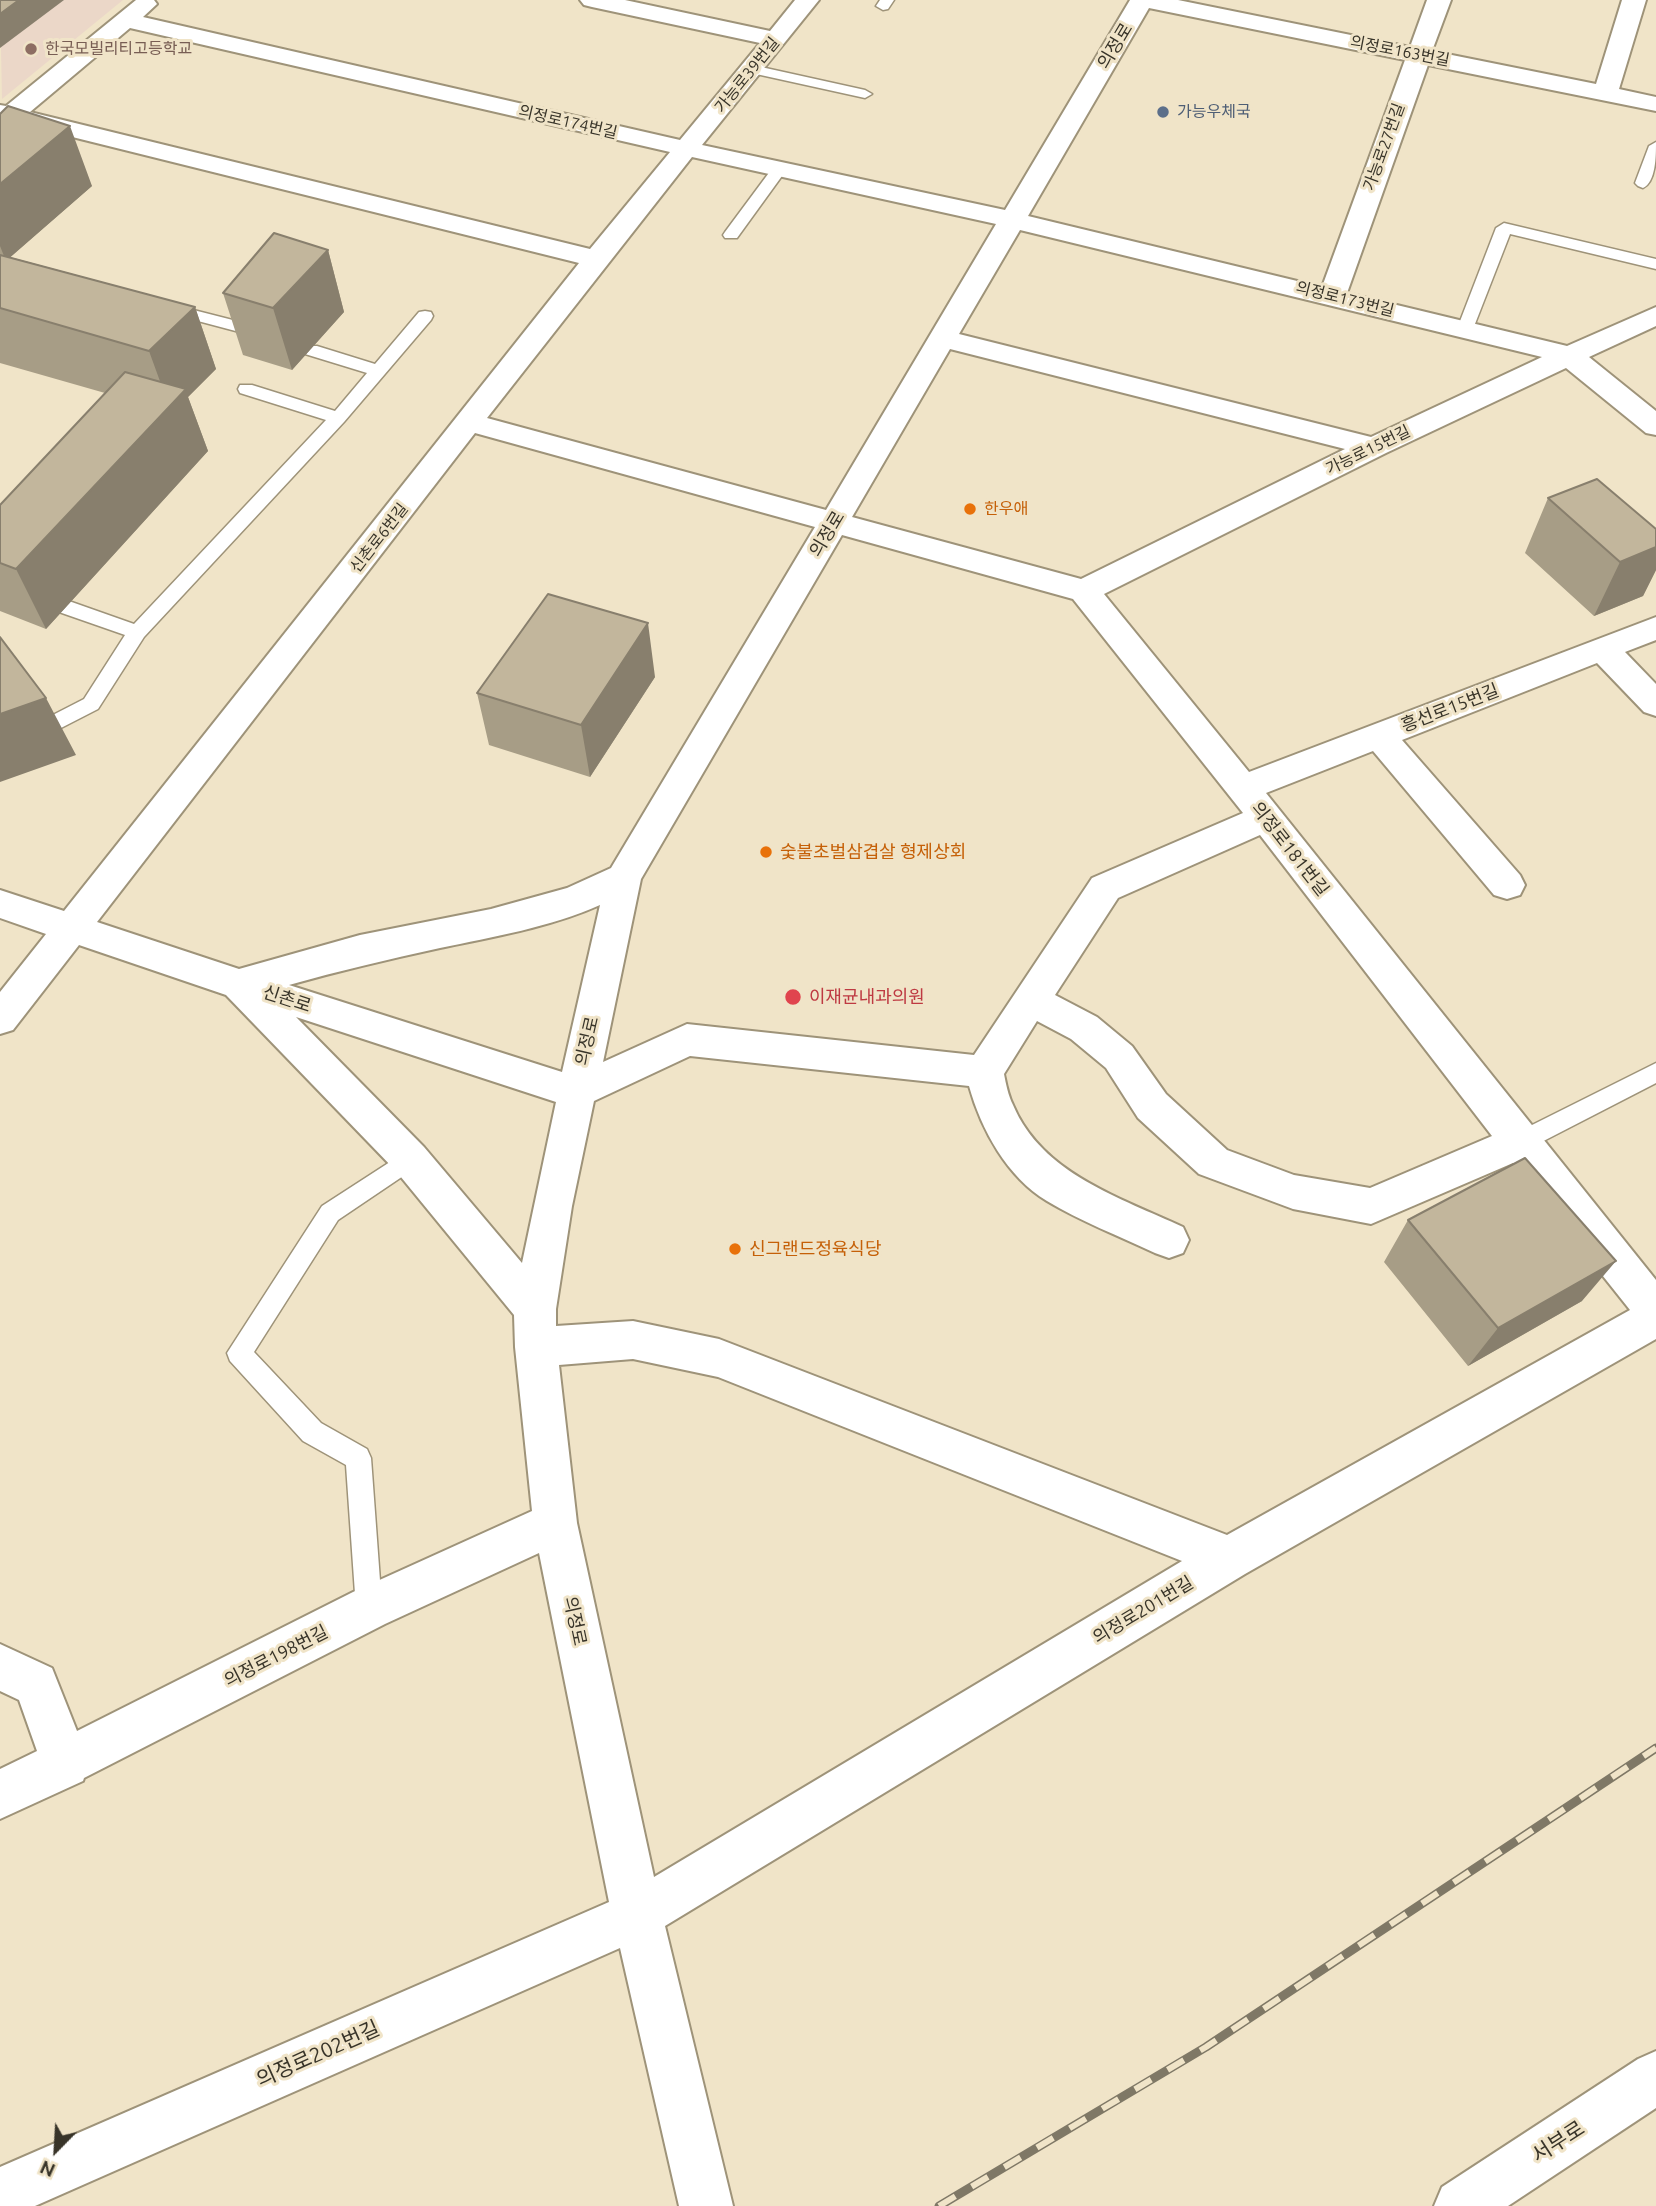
<!DOCTYPE html>
<html>
<head>
<meta charset="utf-8">
<style>
  body { margin:0 }
  #map { position:relative; width:1656px; height:2206px; overflow:hidden; background:#f0e4c8; font-family:Ubuntu,sans-serif }
  canvas { display:block }
  .north { position:absolute; left:21px; top:2115px; width:70px; height:70px; -webkit-text-stroke:5px #f0e4c8; paint-order:stroke; rotate:204deg; font-size:19px; font-weight:700; line-height:28px; text-align:center; color:#383429 }
  .north::after { content:''; display:block; margin:auto; width:24px; height:32px; background:#383429; clip-path:polygon(50% 0,100% 100%,50% 72%,0 100%) }
</style>
</head>
<body>
<div id="map">
<canvas width="1656" height="2206"></canvas>
<div class="north">N</div>
</div>
<script>
const context = document.querySelector('canvas').getContext('2d');
context.lineJoin = 'round';
function paint(path, color) { context.fillStyle = color; context.fill(path, 'evenodd'); }
function trace(path, color, width, dash) { context.strokeStyle = color; context.lineWidth = width; context.lineCap = dash ? 'butt' : 'round'; context.setLineDash(dash || []); context.stroke(path); }
function write(font, color, halo, rows, align = 'center') {
  context.font = font + ' Ubuntu,"Noto Sans KR",sans-serif'; context.lineWidth = 6; context.setLineDash([]); context.textBaseline = 'middle'; context.strokeStyle = halo; context.fillStyle = color; for (const [text, x, y, turn = 0] of rows) {
    context.save(); context.translate(x, y); context.rotate((+turn || 0) * Math.PI / 180); context.textAlign = isNaN(turn) ? turn : align; if (halo) context.strokeText(text, 0, 0); context.fillText(text, 0, 0); context.restore();
  }
}
paint(new Path2D(`
  M0,0h123l-121,99z`), '#ebd7c8');
const service = new Path2D(`
  M880,0h14l-6,9 -5,1 -7,-4z
  M752,65l113,25 7,4 -7,4 -118,-26 -2,-3z
  M1656,142c0,14 0,40 -13,46l-5,-2 -3,-3 14,-37z
  M779,164l8,5 -50,69h-12l-2,-3 2,-3 49,-66z
  M1504,223l152,36v10l-146,-35 -37,95 -2,4h-12l-2,-4 39,-101z
  M170,304l98,25 2,4 -8,5 -98,-26 -2,-3 2,-3z
  M425,311l6,1 2,4 -2,4 -87,102 -200,215 -46,72 -37,19 -7,2 -7,-2 -3,-5 3,-5 37,-19 41,-64 -66,-23 -2,-5 2,-5 7,-2 68,24 192,-204 -86,-27 -2,-4 2,-4h12l83,26 32,-38 -62,-19 -2,-4 2,-4h12l58,18 44,-52z
  M1656,1063v20l-128,66 -8,3 -8,-3 -4,-7 4,-7z
  M410,1149l8,3 4,7 -4,7 -80,54 -84,132 67,71 46,26 4,9 11,150 -3,10 -10,3 -10,-3 -3,-10 -10,-143 -43,-24 -73,-80 -3,-8 95,-147z`);
const minor = new Path2D(`
  M136,0h18l3,4 -14,13 537,123 80,-97 -168,-36 -8,-2 -4,-5h45l145,31 25,-31h24l-117,145 303,65 125,-210h48l232,47 17,-47h24l-19,51 164,33 26,-84h24l-27,89 37,8v14l-228,-46 -81,228 220,53 89,-39v19l-67,31 67,54v24l-10,-2 -80,-65 -180,85 -282,141 145,178 407,-155v23l-31,12 31,32v32l-12,-4 -47,-49 -195,77 118,135 5,10 -5,10 -13,4 -13,-4 -121,-144 -107,42 390,487v59l-411,235 -580,352 68,280h-54l-59,-258 -585,258h-35v-39l609,-265 -70,-349 -154,71 -301,154 -1,3 -83,38v-50l37,-18 -18,-51 -19,-9v-47l52,24 25,63 276,-139 179,-81 -17,-164 -1,-32 -118,-144 -170,-176 -147,-50 -66,85 -13,4v-42l46,-58 -46,-16v-28l64,21 515,-648 -563,-140 -16,8v-26l6,1zM1149,8l256,52 -83,227 -294,-71zM130,28l540,124 -80,97 -560,-137zM692,157l304,67 -170,286 -339,-92zM1020,230l522,127 -171,80 -412,-103zM950,349l395,100 -264,130 -229,-62zM475,433l340,94 -204,341 -44,20 -76,21 -131,26 -121,34 -142,-47zM842,535l231,64 170,214 -151,65 -118,177 -287,-31 -84,38 38,-183zM1260,835l232,301 -122,52 -76,-13 -67,-25 -61,-56 -34,-48 -35,-29 -42,-22 63,-97zM600,905l-38,167 -273,-87c50,-14 100,-26 151,-37 53,-11 111,-21 160,-43zM296,1017l260,85 -34,161 -98,-116zM1037,1021l34,18 35,29 32,50 61,56 94,35 78,15 142,-61 117,147 -403,225 -508,-196 -86,-18 -77,5v-17l16,-103 22,-105 96,-45 279,30c12,43 38,91 78,115 33,20 72,35 108,52l14,5 14,-5 6,-13 -6,-13c-62,-29 -141,-53 -170,-122 -5,-10 -7,-21 -9,-31zM633,1359l85,18 464,184 -528,316 -77,-354 -18,-158z`);
const primary = new Path2D(`
  M1656,2051v57l-148,98h-74l8,-19 196,-128z`);
trace(service, '#9e9379', 3);
trace(minor, '#9e9379', 4);
trace(primary, '#9e9379', 4);
paint(service, '#fff');
paint(minor, '#fff');
paint(primary, '#fff');
const rail = new Path2D(`
  M939,2206l267,-159 450,-299`);
trace(rail, '#7f7866', 9);
trace(rail, '#f0e4c8', 6, [19]);
paint(new Path2D(`
  M0,114l92,72 -82,71 185,50 21,62 -28,28 20,54 -162,178 -46,-18v-106l105,-112 -105,-30z
  M328,250l16,62 -52,58 -49,-15 -20,-62z
  M1548,498l108,31v41l-13,26 -49,20 -69,-63z
  M655,677l-65,100 -101,-32 -12,-52z
  M1408,1220l174,81 -114,65 -84,-104z`), '#a79d86');
paint(new Path2D(`
  M19,0h45l-64,48v-34z
  M70,126l22,60 -86,75 -6,-15v-62z
  M328,250l16,62 -52,58 -19,-62z
  M195,307l21,62 -28,28 20,54 -162,178 -30,-60 153,-163 -20,-55z
  M1656,547v23l-13,26 -49,20 26,-54z
  M648,623l7,54 -65,100 -9,-52z
  M46,698l30,57 -76,27v-68z
  M1616,1261l-34,40 -114,65 30,-38z`), '#887f6d');
const building = new Path2D(`
  M0,0h19l-19,14z
  M8,106l62,20 -70,58v-70z
  M274,233l54,17 -55,58 -50,-15z
  M0,255l195,52 -46,44 -149,-43z
  M125,372l61,17 -170,180 -16,-6v-58z
  M1597,479l59,50v18l-36,15 -72,-64z
  M548,594l100,29 -67,102 -104,-32z
  M0,637l46,61 -46,16z
  M1525,1158l91,103 -118,67 -90,-108z`);
paint(building, '#c2b69c');
trace(building, '#887f6d', 2);
for (const [x, y, r, color] of [
  [31,49,7,"#8d6e63"],
  [1163,112,7,"#5c6f8a"],
  [970,509,7,"#e8710a"],
  [766,852,7,"#e8710a"],
  [793,997,9,"#e0444e"],
  [735,1249,7,"#e8710a"]
]) { const dot = new Path2D(); dot.arc(x, y, r, 0, 2 * Math.PI); context.fillStyle = color; context.fill(dot); trace(dot, '#f0e4c8', 2.5); }
write('16px', '#785e54', '#f0e4c8', [
  ["한국모빌리티고등학교",45,49]
], 'left');
write('16px', '#383429', '#f0e4c8', [
  ["의정로163번길",1400,51,11],
  ["가능로39번길",747,75,-51],
  ["의정로174번길",568,122,13],
  ["가능로27번길",1384,147,-70],
  ["의정로173번길",1345,299,14],
  ["가능로15번길",1368,450,-26],
  ["신촌로6번길",379,538,-52]
]);
write('16px', '#4e5e75', '#f0e4c8', [
  ["가능우체국",1177,112]
], 'left');
write('16px', '#c56008', '#f0e4c8', [
  ["한우애",984,509]
], 'left');
write('18px', '#383429', '#f0e4c8', [
  ["의정로",1115,46,-59],
  ["의정로",827,534,-59],
  ["흥선로15번길",1450,708,-21],
  ["의정로181번길",1290,849,52],
  ["신촌로",287,999,18],
  ["의정로",587,1041,-77],
  ["의정로201번길",1143,1610,-31],
  ["의정로",575,1621,78],
  ["의정로198번길",276,1656,-27]
]);
write('18px', '#c56008', '#f0e4c8', [
  ["숯불초벌삼겹살 형제상회",780,852],
  ["신그랜드정육식당",749,1249]
], 'left');
write('18px', '#be3a42', '#f0e4c8', [
  ["이재균내과의원",809,997]
], 'left');
write('21px', '#383429', '#f0e4c8', [
  ["의정로202번길",318,2054,-24],
  ["서부로",1558,2142,-33]
]);
</script>
</body>
</html>
